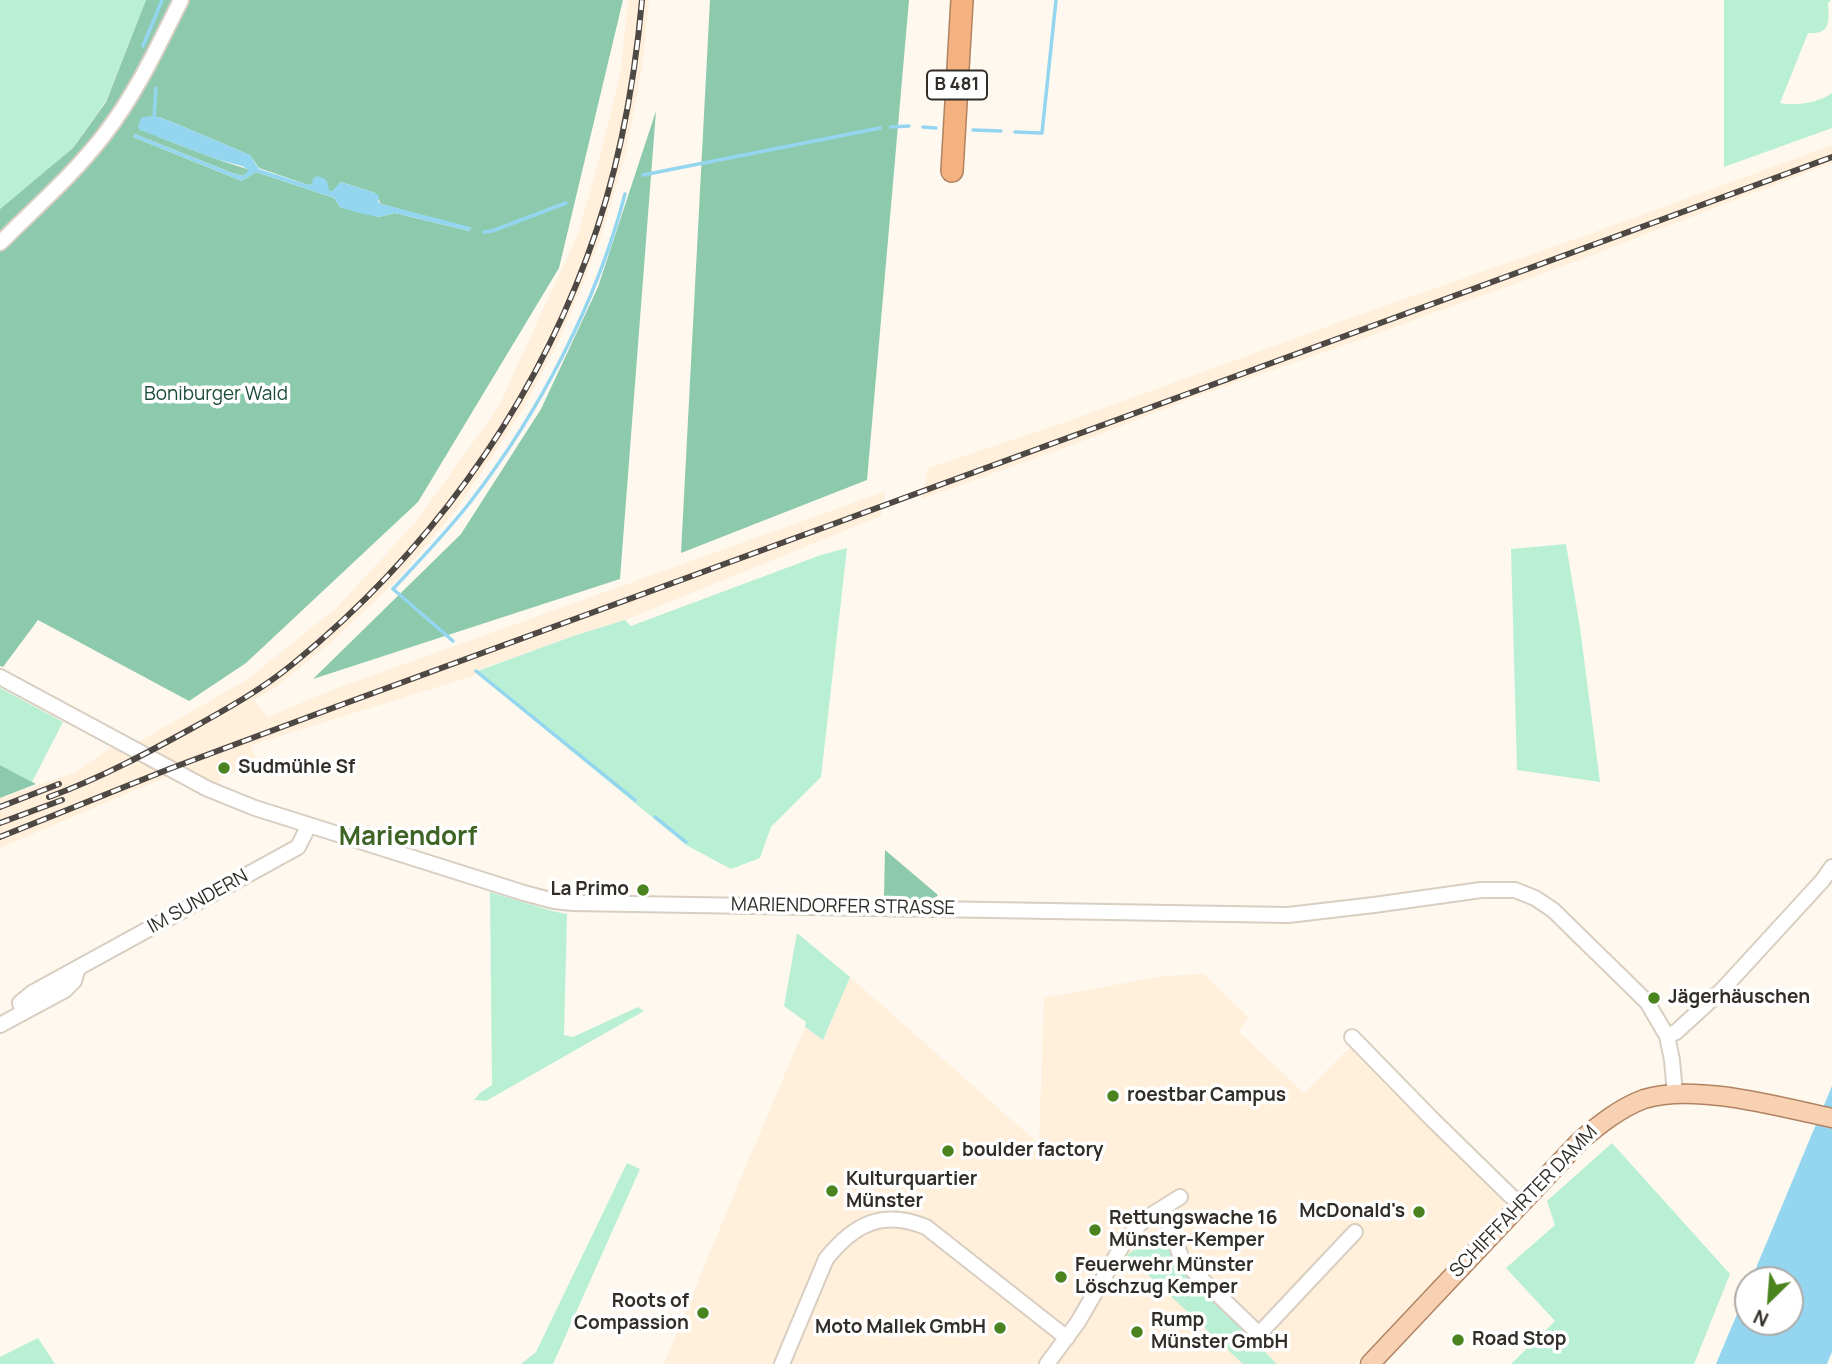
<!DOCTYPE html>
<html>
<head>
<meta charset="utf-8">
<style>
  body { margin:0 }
  #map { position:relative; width:1832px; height:1364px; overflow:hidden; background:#fef8ef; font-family:Manrope,sans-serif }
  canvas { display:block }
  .north { position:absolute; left:1734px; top:1266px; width:70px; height:70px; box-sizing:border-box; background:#fff; border:2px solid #adaba9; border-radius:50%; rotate:205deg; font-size:19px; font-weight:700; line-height:28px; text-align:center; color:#312d28 }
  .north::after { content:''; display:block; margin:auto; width:24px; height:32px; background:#4b841f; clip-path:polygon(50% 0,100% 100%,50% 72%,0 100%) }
</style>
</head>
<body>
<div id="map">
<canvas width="1832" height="1364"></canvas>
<div class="north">N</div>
</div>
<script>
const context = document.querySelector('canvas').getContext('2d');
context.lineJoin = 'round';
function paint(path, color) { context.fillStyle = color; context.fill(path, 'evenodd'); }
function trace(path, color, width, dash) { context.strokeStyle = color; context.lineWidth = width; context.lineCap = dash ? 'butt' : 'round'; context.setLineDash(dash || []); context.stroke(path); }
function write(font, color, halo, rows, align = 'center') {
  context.font = font + ' Manrope,sans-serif'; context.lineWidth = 7; context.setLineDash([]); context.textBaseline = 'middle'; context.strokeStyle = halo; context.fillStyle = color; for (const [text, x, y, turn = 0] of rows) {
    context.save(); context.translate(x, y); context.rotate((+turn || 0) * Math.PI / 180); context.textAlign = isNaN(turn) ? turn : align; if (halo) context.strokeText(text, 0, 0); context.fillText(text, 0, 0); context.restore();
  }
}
paint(new Path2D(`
  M628,0h21l-7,67 -16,86 -27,90 -40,98 -39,73 -63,95 -62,73 -66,62 -53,43 -22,13 14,17 64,-27 554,-199 -5,25 -256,104 -49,15 -101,36 1,4 -225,70 5,15 -3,6 -33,12 -1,7 -32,-17 -187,80v-50l74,-25 36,-25 30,-7 108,-62 88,-71 79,-85 84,-117 80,-175 29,-105 13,-57z
  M1832,145v18l-282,108 -202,73 -153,53 -115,45 -158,57 6,-31 146,-49 296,-108 217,-76z
  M1204,974l45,44 -11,13 66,62 47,-47 156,156 -151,162h-692l71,-172 70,-165 18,13 27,-63 189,167 5,-146 119,-22z`), '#ffefdb');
paint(new Path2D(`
  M0,0h146l-40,101 -34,48 -72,60z
  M1724,0h107l-3,3c1,18 3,32 -20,30l-28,70c15,3 39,0 52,-10v35l-108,39z
  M1566,544l14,84 20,154 -83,-12 -6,-221z
  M847,548l-26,229 -50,50 -11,31 -29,11 -45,-24 -211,-173 101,-37 49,-15 6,6 190,-71z
  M0,688l63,34 -31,60 -32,-17z
  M490,892l62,19 15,3 -3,121 9,2 65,-30 6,4 -158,90 -12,-1 6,-7 12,-8z
  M797,933l53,44 -27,63 -18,-13 1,-5 -22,-16z
  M1612,1143l118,131 -36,90h-183l44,-43 -49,-53 49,-43 -8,-24z
  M627,1163l13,6 -87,195h-32l15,-12z
  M1161,1230l14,33 102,101h-34l-116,-109z
  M38,1338l17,26h-55v-7z`), '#b9efd5');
paint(new Path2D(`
  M146,0h477l-64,268 -141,234 -172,161 -57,38 -151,-81 -35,47 -3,-1v-457l73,-61 33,-46zM150,116l4,2 5,-1 13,5 78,33 9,13 49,17 4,-1 20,8 9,-10 34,11 6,11 90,24 -2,3 -74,-18 -16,4 -39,-10 -6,-9 -78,-26 -14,9 -109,-44 2,-3 97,39 11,3 7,-6 -34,-11 -60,-23z
  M710,0h199l-42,480 -186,73z
  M656,111l-36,468 -307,100 148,-145 80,-125 57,-122z
  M0,765l32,17 4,2 -36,14z
  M885,850l53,45 -4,4h-52l2,-3z`), '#8dcaad');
paint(new Path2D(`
  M150,116l4,2 5,-1 13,5 78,33 9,14 49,16 4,-1 1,-5 4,-3c9,2 11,5 12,14l2,2 10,-10 34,11 4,3 -1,5 3,3 89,23 1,3 -2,1 -74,-18 -16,4 -20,-4 -19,-6 -6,-9 -78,-26 -14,9 -109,-44 2,-3 97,39 11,3 6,-6 -7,-4 -26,-7 -76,-29 -2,-3 3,-9z
  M1832,1086v266l-5,12h-111l32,-76v34h42v-42h-39z`), '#94d5f0');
trace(new Path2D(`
  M143,46l19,-46
  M156,88l-2,30 3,1
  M891,127l18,-1
  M923,127l13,1
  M973,130l28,1
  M1015,132l27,1 14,-133
  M643,175l237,-47
  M484,232l8,-1 74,-28
  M453,641l-60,-52c26,-28 54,-57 78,-88 68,-88 126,-199 154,-307
  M476,671l159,129
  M655,817l31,25`), '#94d5f0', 3.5);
const minor = new Path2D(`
  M0,243c35,-35 74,-69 104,-108 32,-41 54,-89 77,-135
  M0,677l208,112 47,19 54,17 215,68 30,8 19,2 715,12 86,-10 107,-15h34l20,8 18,12 94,92 20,34 5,24 3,34
  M23,1013l-3,-10 12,-10 266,-146 11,-22
  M0,1025l65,-35 9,-9 4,-13
  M1667,1036l9,-4 46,-42 100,-109 10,-14
  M1352,1037l81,83 86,84
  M1163,1208l18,49 7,9 71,68 96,-102
  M782,1364l44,-105c28,-35 57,-50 100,-32l141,111
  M1047,1364l31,-42 44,-76 11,-15 12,-12 35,-22`);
const major = new Path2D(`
  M1370,1364l211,-224c19,-16 39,-32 63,-41 51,-16 136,8 188,19`);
const highway = new Path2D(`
  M952,171l10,-171`);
trace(minor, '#d8cec1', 18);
trace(major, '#b08361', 21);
trace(highway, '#b08361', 24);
trace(minor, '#fff', 14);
trace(major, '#f8d1b3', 18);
trace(highway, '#f4b280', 21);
const rail = new Path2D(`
  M49,797c52,-19 100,-45 147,-71 34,-19 68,-38 98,-63 131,-107 234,-247 293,-406 31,-82 47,-169 55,-257
  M0,807l59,-23
  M0,823l62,-23
  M0,837l169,-68 169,-63 1494,-549`);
trace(rail, '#4d4843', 6);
trace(rail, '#fff', 3.5, [10]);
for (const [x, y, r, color] of [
  [224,768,7,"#4b841f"],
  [643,890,7,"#4b841f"],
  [1654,998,7,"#4b841f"],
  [1113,1096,7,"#4b841f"],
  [948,1151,7,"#4b841f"],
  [832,1191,7,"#4b841f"],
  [1419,1212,7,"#4b841f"],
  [1095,1230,7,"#4b841f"],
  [1061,1277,7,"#4b841f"],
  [703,1313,7,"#4b841f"],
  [1000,1328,7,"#4b841f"],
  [1137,1332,7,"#4b841f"],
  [1458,1340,7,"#4b841f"]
]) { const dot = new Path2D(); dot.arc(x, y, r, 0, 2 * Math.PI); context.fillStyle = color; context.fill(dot); trace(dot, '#fff', 2.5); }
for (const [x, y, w] of [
  [957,85,60]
]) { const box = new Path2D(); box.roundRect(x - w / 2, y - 14.5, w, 29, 5); context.fillStyle = '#fff'; context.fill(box); trace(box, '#312d28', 2); }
write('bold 18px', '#312d28', null, [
  ["B 481",957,85]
]);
write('19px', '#1c4d39', '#fff', [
  ["Boniburger Wald",216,395]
]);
write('bold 19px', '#312d28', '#fff', [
  ["Sudmühle Sf",238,768],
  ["La Primo",629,890,"right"],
  ["Jägerhäuschen",1668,998],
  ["roestbar Campus",1127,1096],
  ["boulder factory",962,1151],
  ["Kulturquartier",846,1180],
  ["Münster",846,1202],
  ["McDonald's",1405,1212,"right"],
  ["Rettungswache 16",1109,1219],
  ["Münster-Kemper",1109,1241],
  ["Feuerwehr Münster",1075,1266],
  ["Löschzug Kemper",1075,1288],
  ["Roots of",689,1302,"right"],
  ["Compassion",689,1324,"right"],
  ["Rump",1151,1321],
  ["Münster GmbH",1151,1343],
  ["Moto Mallek GmbH",986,1328,"right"],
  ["Road Stop",1472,1340]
], 'left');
write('19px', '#312d28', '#fff', [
  ["IM SUNDERN",198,902,-29],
  ["MARIENDORFER STRASSE",843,907,1],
  ["SCHIFFFAHRTER DAMM",1524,1202,-46]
]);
write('bold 26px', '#3d6325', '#fff', [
  ["Mariendorf",408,838]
]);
</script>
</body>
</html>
